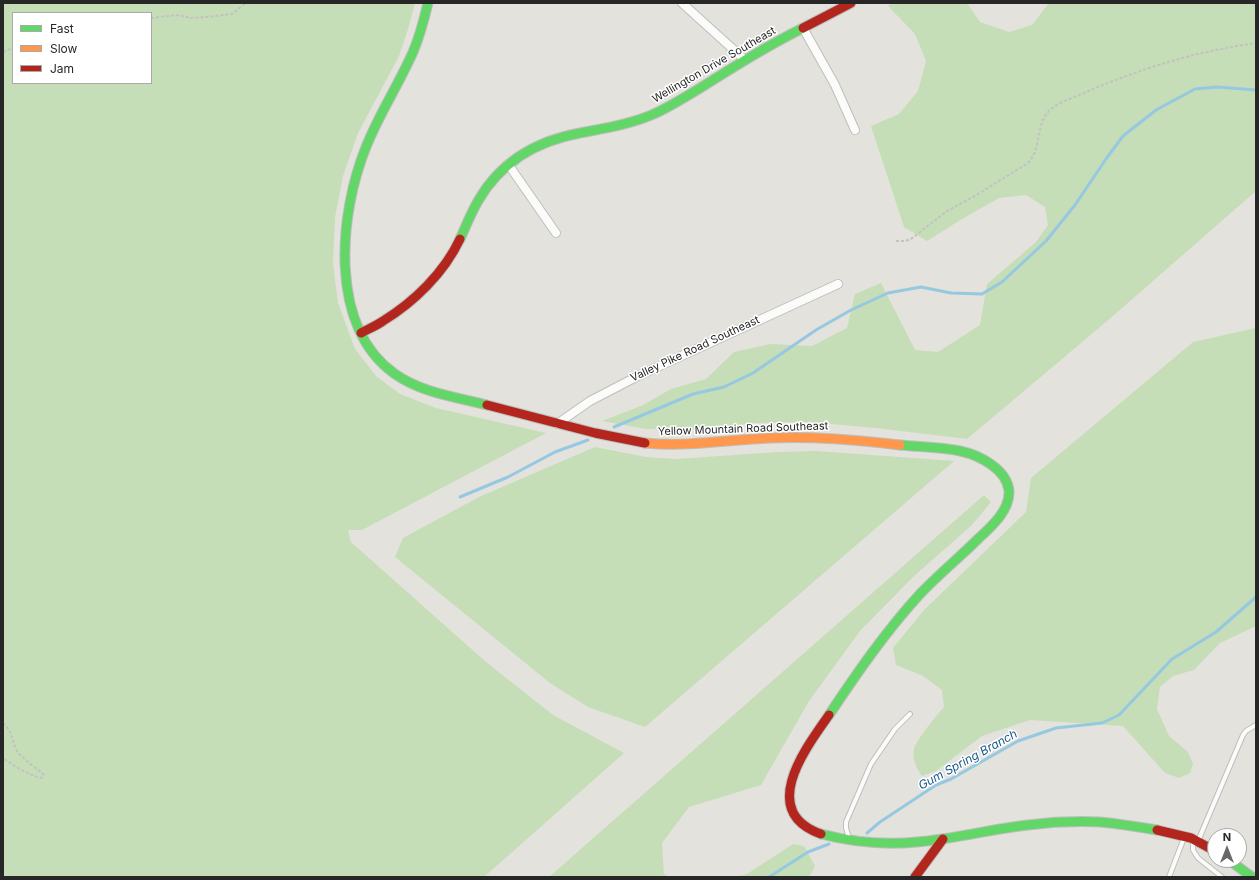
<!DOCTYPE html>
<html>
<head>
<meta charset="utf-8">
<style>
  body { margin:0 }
  #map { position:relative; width:1259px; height:880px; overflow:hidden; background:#e4e2dc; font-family:Inter,sans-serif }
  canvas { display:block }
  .frame { position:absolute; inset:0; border:4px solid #272727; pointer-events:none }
  .legend { position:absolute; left:12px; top:12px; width:140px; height:72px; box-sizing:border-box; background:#fff; border:1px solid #a9a9a9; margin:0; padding:5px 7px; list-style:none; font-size:12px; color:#272727 }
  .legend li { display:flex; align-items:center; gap:8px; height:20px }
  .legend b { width:20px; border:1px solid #a9a9a9 }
  .north { position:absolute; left:1207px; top:828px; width:40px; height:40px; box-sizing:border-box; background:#fff; border:1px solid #a9a9a9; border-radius:50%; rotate:0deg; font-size:11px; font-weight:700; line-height:16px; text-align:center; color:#272727 }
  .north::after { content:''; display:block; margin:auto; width:14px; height:18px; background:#696866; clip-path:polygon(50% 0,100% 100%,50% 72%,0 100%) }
</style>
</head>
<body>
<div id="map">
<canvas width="1259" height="880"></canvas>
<div class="frame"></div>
<ul class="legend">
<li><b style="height:5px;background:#63d668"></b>Fast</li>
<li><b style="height:5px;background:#ff974d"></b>Slow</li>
<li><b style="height:5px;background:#b3261e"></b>Jam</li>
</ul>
<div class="north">N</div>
</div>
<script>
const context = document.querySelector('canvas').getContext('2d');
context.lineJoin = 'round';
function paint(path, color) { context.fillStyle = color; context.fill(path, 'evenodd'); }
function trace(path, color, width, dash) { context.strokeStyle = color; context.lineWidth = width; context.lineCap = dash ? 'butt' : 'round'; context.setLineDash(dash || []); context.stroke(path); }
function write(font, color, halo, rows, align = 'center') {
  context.font = font + ' Inter,sans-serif'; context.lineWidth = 3; context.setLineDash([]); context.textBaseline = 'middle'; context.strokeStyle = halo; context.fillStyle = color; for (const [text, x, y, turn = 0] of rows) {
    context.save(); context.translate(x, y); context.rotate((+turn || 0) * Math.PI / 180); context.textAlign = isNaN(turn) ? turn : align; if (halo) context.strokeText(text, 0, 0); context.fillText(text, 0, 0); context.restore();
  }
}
paint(new Path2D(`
  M3,3h412l-7,26 -9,27 -41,77 -15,43 -8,41 -2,46 5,40 17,46 21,27 24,18 36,14 110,25 -184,97h-14l3,12 135,120 67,53 71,38 -140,124h-481zM13,13h138v70h-138z
  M892,3h75l13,19 29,10 23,-7 17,-22h207v188l-150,131 -139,117 -91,-11 -68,-6 -55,1 -54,7 -53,-1 -44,-8 39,-15 30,-17 35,-10 28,-27 37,-8 41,2 35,-18 8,-34 26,-11 34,67 23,2 42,-27 7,-41 49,-42 12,-17 -3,-18 -19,-12 -27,3 -37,21 -35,22 -23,-14 -33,-101 28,-12 19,-23 8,-30 -11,-27 -27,-28z
  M1256,328v298l-36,17 -26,27 -21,6 -13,11 -3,22 12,27 19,16 5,12 -3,9 -11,5 -14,-5 -42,-47 -93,-6 -48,16 -46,35 -14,5c-6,-8 -10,-17 -8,-27 2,-9 23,-34 30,-42l-2,-17 -19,-14 -27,-11 -3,-17 31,-38 102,-98 5,-34 162,-136z
  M595,447l51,10 30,2 102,-7 39,-1 137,10 -309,266 -57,-20 -38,-24 -155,-126 8,-19 76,-41z
  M984,495l7,7 -19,23 -59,52 -53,54 -51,70 -48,84 -72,22 -27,36 2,31 6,3h-121z
  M793,844l11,2 11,20 -6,11h-74l12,-3z`), '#c5deb7');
trace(new Path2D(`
  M614,427l79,-33 31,-7 29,-14 63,-43 35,-20 37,-17 33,-6 30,6 31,1 20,-12 44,-41 29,-36 31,-46 17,-23 33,-26 39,-21 22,-2 39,3
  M460,497l48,-20 47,-25 33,-12
  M867,833l13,-11 56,-37 15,-6 67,-38 38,-13 46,-5 17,-8 53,-56 44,-27 40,-35
  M769,877l39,-25 21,-8`), '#96c8e1', 3);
const lane = new Path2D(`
  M849,838l-3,-10v-6l25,-58 24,-35 15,-15
  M1198,841l45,-106 3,-4 10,-6
  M1193,842v8l5,8 24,19
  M1169,877l15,-39`);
const street = new Path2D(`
  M682,3l63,57
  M803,28l32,57 20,45
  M508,164l48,69
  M557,424l33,-23 50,-26 198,-91`);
const fast = new Path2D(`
  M428,3c-4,17 -8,33 -15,49 -14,32 -34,62 -47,95 -27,67 -38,180 29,227 27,19 61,23 92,31
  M460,239c6,-13 11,-26 18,-38 23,-40 58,-60 102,-68 26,-5 52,-9 76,-20 23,-11 44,-25 65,-38 27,-17 54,-33 82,-47
  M829,715c28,-42 57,-84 91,-121 19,-20 40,-37 59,-56 13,-12 31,-28 30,-47 -2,-22 -30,-36 -49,-40 -19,-4 -40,-4 -60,-6
  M821,834c31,8 65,11 96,8 37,-3 74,-13 111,-17 24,-3 49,-4 72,-3 20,2 39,5 57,8
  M1229,860l23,17`);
const slow = new Path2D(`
  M645,443c42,4 83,-3 124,-5 45,-2 87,2 131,7`);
const jam = new Path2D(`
  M803,28l48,-25
  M361,333c7,-4 15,-7 22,-12 31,-19 61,-48 77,-82
  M487,405l108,28 50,10
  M1157,830l34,8 24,13
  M821,834c-63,-23 -16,-85 8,-119
  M915,877l28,-38`);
trace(lane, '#bebebe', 6);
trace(street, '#bebebe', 10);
trace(fast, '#bebebe', 11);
trace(slow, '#bebebe', 11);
trace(jam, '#bebebe', 11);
trace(new Path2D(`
  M151,18l26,-3 14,3 15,-1 26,-3 14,-11
  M3,52l10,-4
  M896,241h9l6,-2 36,-28 26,-14 55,-34c14,-15 7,-37 21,-52 9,-9 24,-13 35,-18 55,-24 113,-42 172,-50
  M3,723c11,10 8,17 14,28 6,8 18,16 26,23v3l-3,1c-14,-5 -25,-11 -37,-20`), '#c2c2c1', 2, [3, 2]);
trace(lane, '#fbfbfa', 4);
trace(street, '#fbfbfa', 8);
trace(fast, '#63d668', 9);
trace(slow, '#ff974d', 9);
trace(jam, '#b3261e', 9);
write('11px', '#272727', '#fff', [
  ["Wellington Drive Southeast",714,65,-30],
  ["Valley Pike Road Southeast",695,349,-25],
  ["Yellow Mountain Road Southeast",743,429,-2]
]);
write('italic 12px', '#185a89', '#fff', [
  ["Gum Spring Branch",968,760,-29]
]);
</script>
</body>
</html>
